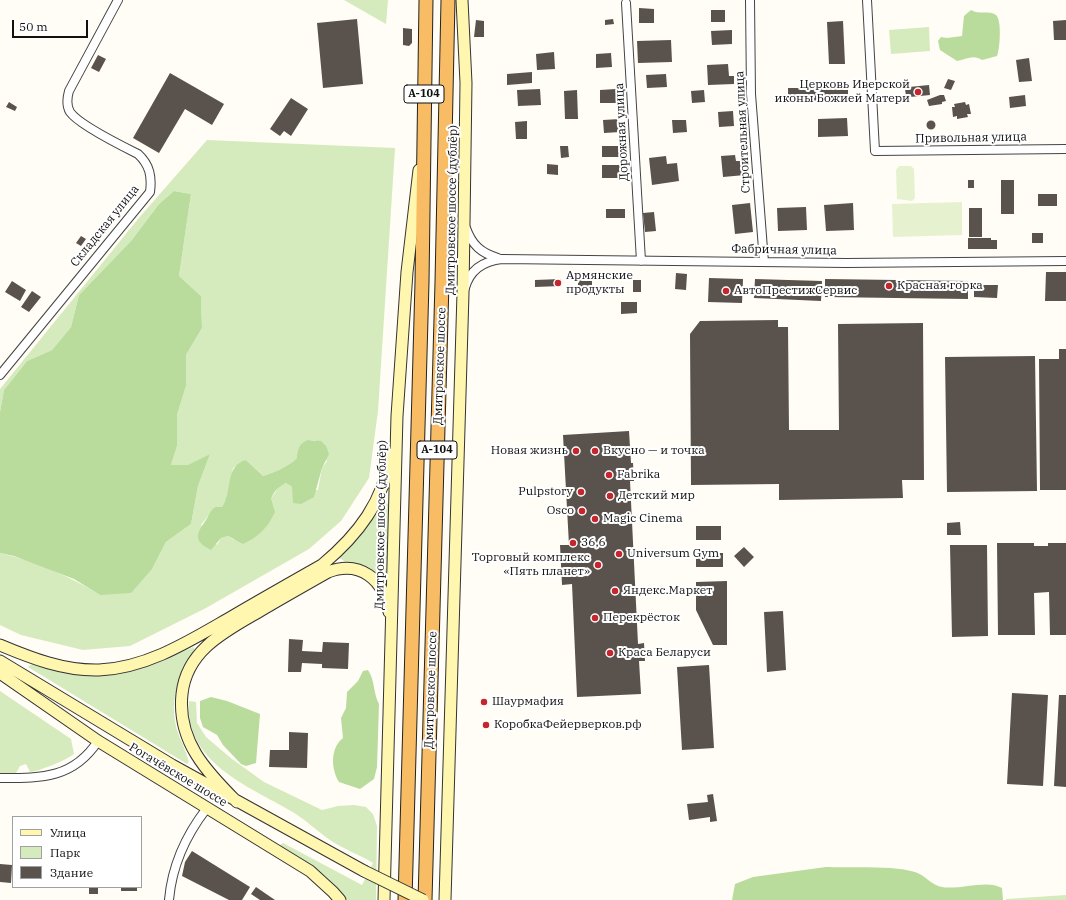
<!DOCTYPE html>
<html>
<head>
<meta charset="utf-8">
<style>
  body { margin:0 }
  #map { position:relative; width:1066px; height:900px; overflow:hidden; background:#fffdf5; font-family:"IBM Plex Serif",serif }
  canvas { display:block }
  .legend { position:absolute; left:12px; top:816px; width:130px; height:72px; box-sizing:border-box; background:#fff; border:1px solid #a0a0a0; margin:0; padding:5px 7px; list-style:none; font-size:12px; color:#111 }
  .legend li { display:flex; align-items:center; gap:8px; height:20px }
  .legend b { width:20px; border:1px solid #a0a0a0 }
  .scale { position:absolute; left:12px; top:20px; width:76px; height:18px; box-sizing:border-box; border:2px solid #111; border-top:0; padding-left:5px; font-size:12px; line-height:14px; white-space:nowrap; color:#111; -webkit-text-stroke:3px #fff; paint-order:stroke }
</style>
</head>
<body>
<div id="map">
<canvas width="1066" height="900"></canvas>
<ul class="legend">
<li><b style="height:5px;background:#fff6b0"></b>Улица</li>
<li><b style="height:11px;background:#d5ebbd"></b>Парк</li>
<li><b style="height:11px;background:#5a524d"></b>Здание</li>
</ul>
<div class="scale">50 m</div>
</div>
<script>
const context = document.querySelector('canvas').getContext('2d');
context.lineJoin = 'round';
function paint(path, color) { context.fillStyle = color; context.fill(path, 'evenodd'); }
function trace(path, color, width, dash) { context.strokeStyle = color; context.lineWidth = width; context.lineCap = dash ? 'butt' : 'round'; context.setLineDash(dash || []); context.stroke(path); }
function write(font, color, halo, rows, align = 'center') {
  context.font = font + ' "IBM Plex Serif",serif'; context.lineWidth = 4; context.setLineDash([]); context.textBaseline = 'middle'; context.strokeStyle = halo; context.fillStyle = color; for (const [text, x, y, turn = 0] of rows) {
    context.save(); context.translate(x, y); context.rotate((+turn || 0) * Math.PI / 180); context.textAlign = isNaN(turn) ? turn : align; if (halo) context.strokeText(text, 0, 0); context.fillText(text, 0, 0); context.restore();
  }
}
paint(new Path2D(`
  M344,0h44l-2,24z
  M929,27l1,24 -39,3 -2,-24z
  M207,140l188,8 -17,263 -9,67 -28,43 -32,28 -103,59 -76,38 -47,4 -62,-15 -21,-10v-72c35,8 69,23 100,42l52,-26 14,-27 25,-18 7,-38 12,-32 -22,12 -17,-1 6,-19v-31l9,-29v-31l16,-27 -1,-32 -22,-20 12,-82 -17,-3 -15,13 -28,37 -52,54 -8,32 -19,23 -25,11 -23,29 -4,22v-23l138,-170zM307,440h8l12,21 -5,7 -4,22 -26,-3 -6,-4 -7,3 -8,13 -37,41 -6,-4 -7,2 -4,7 -16,-20 14,-18h7l5,-7 6,-32 13,-8 17,16c12,-4 25,-9 34,-18 0,-9 2,-14 10,-18z
  M383,500l5,4 -1,70 -5,3 -19,-12 -18,-3 -5,-4z
  M194,647l1,4c-15,21 -24,44 -20,70 2,14 9,24 13,38 1,3 1,3 -1,5l-159,-97 4,-3c45,14 87,14 131,-3 10,-4 20,-10 31,-14z
  M0,691l71,48 3,15c-6,5 -36,18 -44,18l-4,-8 -6,2 -4,7h-16z
  M189,701l7,1 1,21 9,14 26,22 32,23 58,28 16,-4 16,-1 12,2 7,7 4,12 -1,74h-29c-17,-24 -42,-40 -67,-55l3,-2 79,42 11,-22c-13,-8 -30,-14 -43,-23 -13,-9 -25,-21 -39,-29 -43,-25 -107,-49 -102,-110z
  M1066,895v5h-60v-1z`), '#d5ebbd');
paint(new Path2D(`
  M971,10c8,5 18,0 25,5 6,5 4,34 1,41l-15,4c-8,-6 -16,-1 -25,1l-17,-11 -2,-9 3,-4 6,1 15,-2 2,-20z
  M174,191l17,3 -12,82 22,20 1,32 -16,27v31l-9,29v31l-6,19h17l22,-11 -12,32 -7,38 -25,18 -14,27 -21,24 -31,2 -26,-16 -60,-23 -14,-3v-141l4,-22 23,-29 25,-11 19,-23 8,-32 52,-54 28,-37z
  M307,440l14,1 5,5 3,8 -7,14 -8,29 -13,7 -8,-1 -1,-16 -6,-4c-8,4 -12,8 -15,16l4,13c-8,16 -15,24 -32,32l-15,-8 -7,2 -10,12c-18,-9 -15,-16 -5,-30 3,-5 4,-9 9,-13h7c11,-15 2,-41 24,-47l17,16c12,-4 25,-9 34,-18 0,-9 2,-14 10,-18z
  M368,670c7,10 5,23 11,34l-2,63 -3,12 -14,10 -21,-7c-8,-13 -9,-34 4,-44l-2,-20 5,-10 1,-16 11,-11 5,-10z
  M211,697l16,4 33,13 -4,49 -10,3 -5,-2 -18,-19 -6,-10 -14,-8 -3,-9v-17z
  M826,867c24,1 68,-2 89,5 10,3 16,13 27,15 18,3 45,-8 60,1l1,12h-271l3,-16 18,-7z`), '#b9dc9c');
paint(new Path2D(`
  M899,166h12l3,3 1,29 -3,3 -15,-2 -1,-29z
  M962,202v33l-69,2 -1,-33z`), '#e6f2cf');
paint(new Path2D(`
  M639,8l15,1v14h-15z
  M711,10h14v12h-14z
  M357,19l6,65 -40,4 -6,-65z
  M613,19l1,5 -9,1v-5z
  M476,20l8,1v16h-10z
  M1066,20v20h-12l-1,-19z
  M843,21l2,43h-16l-2,-42z
  M403,28l9,1v14l-3,3 -6,-1z
  M732,30v14l-20,1 -1,-14z
  M671,40l1,22 -34,1 -1,-22z
  M554,52l1,17 -18,1 -1,-16z
  M611,53l1,14 -16,1v-14z
  M98,55l8,4 -7,13 -8,-4z
  M1029,58l3,23 -13,1 -3,-22z
  M728,64l1,12h5v8l-26,1 -1,-20z
  M532,72v11l-25,2v-11z
  M170,73l54,31 -12,21 -27,-16 -26,44 -26,-15z
  M666,74l1,13 -20,1 -1,-13z
  M948,79l7,2 -4,9 -7,-2z
  M929,85l1,10 -20,2v-2l-4,1 -1,-7h4v-2z
  M788,88h60v13h-60z
  M540,89l1,16 -23,1 -1,-16z
  M616,89v14h-16v-13z
  M577,90l1,29h-13l-1,-28z
  M704,90l1,12 -13,1 -1,-12z
  M940,95h4l2,6 -4,1v2l-13,2 -2,-6z
  M1025,95l1,11 -16,2 -1,-11z
  M291,98l17,11 -17,27 -7,-5 -4,5 -10,-7z
  M9,102l8,5 -2,4 -9,-4z
  M965,102l1,3 3,-1 2,10h-4l1,3 -11,2v-3l-4,1 -1,-10h3l-1,-3z
  M733,111l1,15 -15,1 -1,-15z
  M847,118l1,18 -30,1v-18z
  M620,119v13l-16,1 -1,-13z
  M672,120h14l1,12 -14,1z
  M926.5 125a4.5 4.5 0 1 1 9 0a4.5 4.5 0 1 1-9 0Z
  M527,121v18h-11l-1,-17z
  M560,146h8l1,11 -8,1z
  M602,146h16l1,11h-17z
  M735,155l1,6h7l2,14 -22,2 -2,-21z
  M666,156l1,8 10,-1 2,18 -27,4 -3,-27z
  M547,164l11,1v10l-11,-1z
  M602,165h22l-1,13h-21z
  M968,180h6v8h-6z
  M1001,180h13v34h-13z
  M1038,194h19v12h-19z
  M750,203l3,29 -18,2 -3,-29z
  M853,203l1,27 -28,1 -2,-26z
  M806,207l1,23 -29,1 -1,-23z
  M969,208h13v29h-13z
  M606,209h19v9h-19z
  M654,212l2,19 -11,1 -2,-19z
  M1032,233h11v10h-11z
  M81,236l5,3 -5,7 -5,-3z
  M968,238h23v2h6v9h-29z
  M1046,272h20v29h-21z
  M676,273l11,1 -1,16 -11,-1z
  M592,278v9l-14,1v-9z
  M709,278l34,1 -1,24 -34,-1z
  M561,279v7l-26,1v-7z
  M755,279l67,2 -1,20 -67,-3z
  M825,279l143,2v18l-143,-2z
  M633,280h8v12h-8z
  M12,281l14,9 -6,11 -15,-9z
  M974,285h24l-1,13 -23,-1z
  M32,291l9,6 -12,15 -8,-5z
  M621,302h16v11l-16,1z
  M778,320v7h10l1,103h50l-1,-106 85,-1 1,157h-22l1,18 -124,2v-16l-88,1 -1,-151 10,-13z
  M1059,349h7v141h-26l-1,-131h20z
  M1035,356l2,135 -90,1 -2,-135z
  M629,431l2,32h2l1,18h-4l8,163 6,-1 1,18h-6l2,33 -64,3 -5,-113 -10,1 -2,-40h9l-6,-110z
  M960,522l1,13h-14v-12z
  M696,526h25v14h-25z
  M997,543h37v3h14v-3h18v92h-16l-1,-43 -15,1 1,42h-37z
  M950,545h37l1,91 -36,1z
  M744,547l10,10 -10,10 -10,-11z
  M696,553h27v14h-27z
  M727,581v64h-14l-17,-35v-28z
  M783,611l3,59 -19,2 -3,-60z
  M289,639l14,1 -1,11 20,1 1,-10 26,1 -1,26 -26,-1v-4l-20,-1 -1,9h-13z
  M709,665l5,83 -32,2 -5,-83z
  M1012,693l36,2 -5,91 -36,-2z
  M1059,695h7v92l-12,-1z
  M289,732l19,1 -1,35 -38,-1 1,-17h19z
  M713,794l4,27 -7,1v-5l-21,3 -2,-16 21,-2 -1,-7z
  M192,851l58,36 -8,13h-13l-47,-24 3,-14z
  M0,864l12,1 -1,18 -11,-1z
  M89,887h9v7h-9z
  M121,887h16v4h-16z
  M256,887l19,13h-15l-9,-6z`), '#5a524d');
const minor = new Path2D(`
  M750,0l1,94 13,168
  M867,0l8,151 191,-2
  M626,3l15,258
  M466,228c6,17 15,25 32,30
  M465,288c5,-19 19,-27 37,-29l344,4 220,-2
  M0,375l150,-183c2,-15 0,-27 -12,-38 -16,-8 -59,-29 -68,-42 -4,-7 -3,-14 -1,-21l49,-91
  M0,778c41,0 73,1 98,-37
  M169,900c3,-35 17,-65 38,-92`);
const secondary = new Path2D(`
  M0,645c31,13 64,26 99,25 49,-2 92,-30 134,-54 29,-17 59,-34 89,-51 37,-31 61,-63 69,-111
  M0,661l172,104 192,106
  M0,673l98,68 212,130 23,21 7,8
  M237,802c-31,-31 -60,-61 -55,-108 2,-19 11,-35 25,-48 15,-14 34,-24 53,-35 22,-13 45,-26 68,-39 32,-12 56,7 61,40
  M384,900l13,-484 10,-144 12,-102
  M445,900l18,-607 3,-210 -4,-83`);
const trunk = new Path2D(`
  M405,900l17,-618 4,-282
  M425,900l17,-618 6,-282`);
trace(minor, '#444', 10);
trace(secondary, '#333', 13);
trace(trunk, '#222', 15);
trace(minor, '#fff', 8);
trace(secondary, '#fff6b0', 11);
trace(trunk, '#f7bc64', 13);
const secondaryBridge = new Path2D(`
  M364,871l59,29`);
trace(secondaryBridge, '#333', 13, []);
trace(secondaryBridge, '#fff6b0', 11);
for (const [x, y, r, color] of [
  [918,92,4,"#c4262e"],
  [558,283,4,"#c4262e"],
  [889,286,4,"#c4262e"],
  [726,291,4,"#c4262e"],
  [576,451,4,"#c4262e"],
  [595,451,4,"#c4262e"],
  [609,475,4,"#c4262e"],
  [581,492,4,"#c4262e"],
  [610,496,4,"#c4262e"],
  [582,511,4,"#c4262e"],
  [595,519,4,"#c4262e"],
  [573,543,4,"#c4262e"],
  [619,554,4,"#c4262e"],
  [598,565,4,"#c4262e"],
  [615,591,4,"#c4262e"],
  [595,618,4,"#c4262e"],
  [610,653,4,"#c4262e"],
  [484,702,4,"#c4262e"],
  [486,725,4,"#c4262e"]
]) { const dot = new Path2D(); dot.arc(x, y, r, 0, 2 * Math.PI); context.fillStyle = color; context.fill(dot); trace(dot, '#fff', 1.5); }
for (const [x, y, w] of [
  [424,94,40],
  [437,450,40]
]) { const box = new Path2D(); box.roundRect(x - w / 2, y - 9, w, 18, 3); context.fillStyle = '#fff'; context.fill(box); trace(box, '#111', 1); }
write('bold 11px', '#111', null, [
  ["А-104",424,94],
  ["А-104",437,450]
]);
write('12px', '#111', '#fff', [
  ["Церковь Иверской",910,85,"right"],
  ["иконы Божией Матери",910,99,"right"],
  ["Армянские",566,276],
  ["продукты",566,290],
  ["Красная горка",897,286],
  ["АвтоПрестижСервис",734,291],
  ["Новая жизнь",568,451,"right"],
  ["Вкусно — и точка",603,451],
  ["Fabrika",617,475],
  ["Pulpstory",573,492,"right"],
  ["Детский мир",618,496],
  ["Osco",574,511,"right"],
  ["Magic Cinema",603,519],
  ["36,6",581,543],
  ["Universum Gym",627,554],
  ["Торговый комплекс",590,558,"right"],
  ["«Пять планет»",590,572,"right"],
  ["Яндекс.Маркет",623,591],
  ["Перекрёсток",603,618],
  ["Краса Беларуси",618,653],
  ["Шаурмафия",492,702],
  ["КоробкаФейерверков.рф",494,725]
], 'left');
write('12px', '#111', '#fff', [
  ["Дорожная улица",622,132,-93],
  ["Строительная улица",743,132,-93],
  ["Привольная улица",971,138,-1],
  ["Дмитровское шоссе (дублёр)",452,210,-89],
  ["Складская улица",105,226,-51],
  ["Фабричная улица",784,250,1],
  ["Дмитровское шоссе",440,366,-88],
  ["Дмитровское шоссе (дублёр)",381,525,-89],
  ["Дмитровское шоссе",431,690,-88],
  ["Рогачёвское шоссе",178,775,31]
]);
</script>
</body>
</html>
